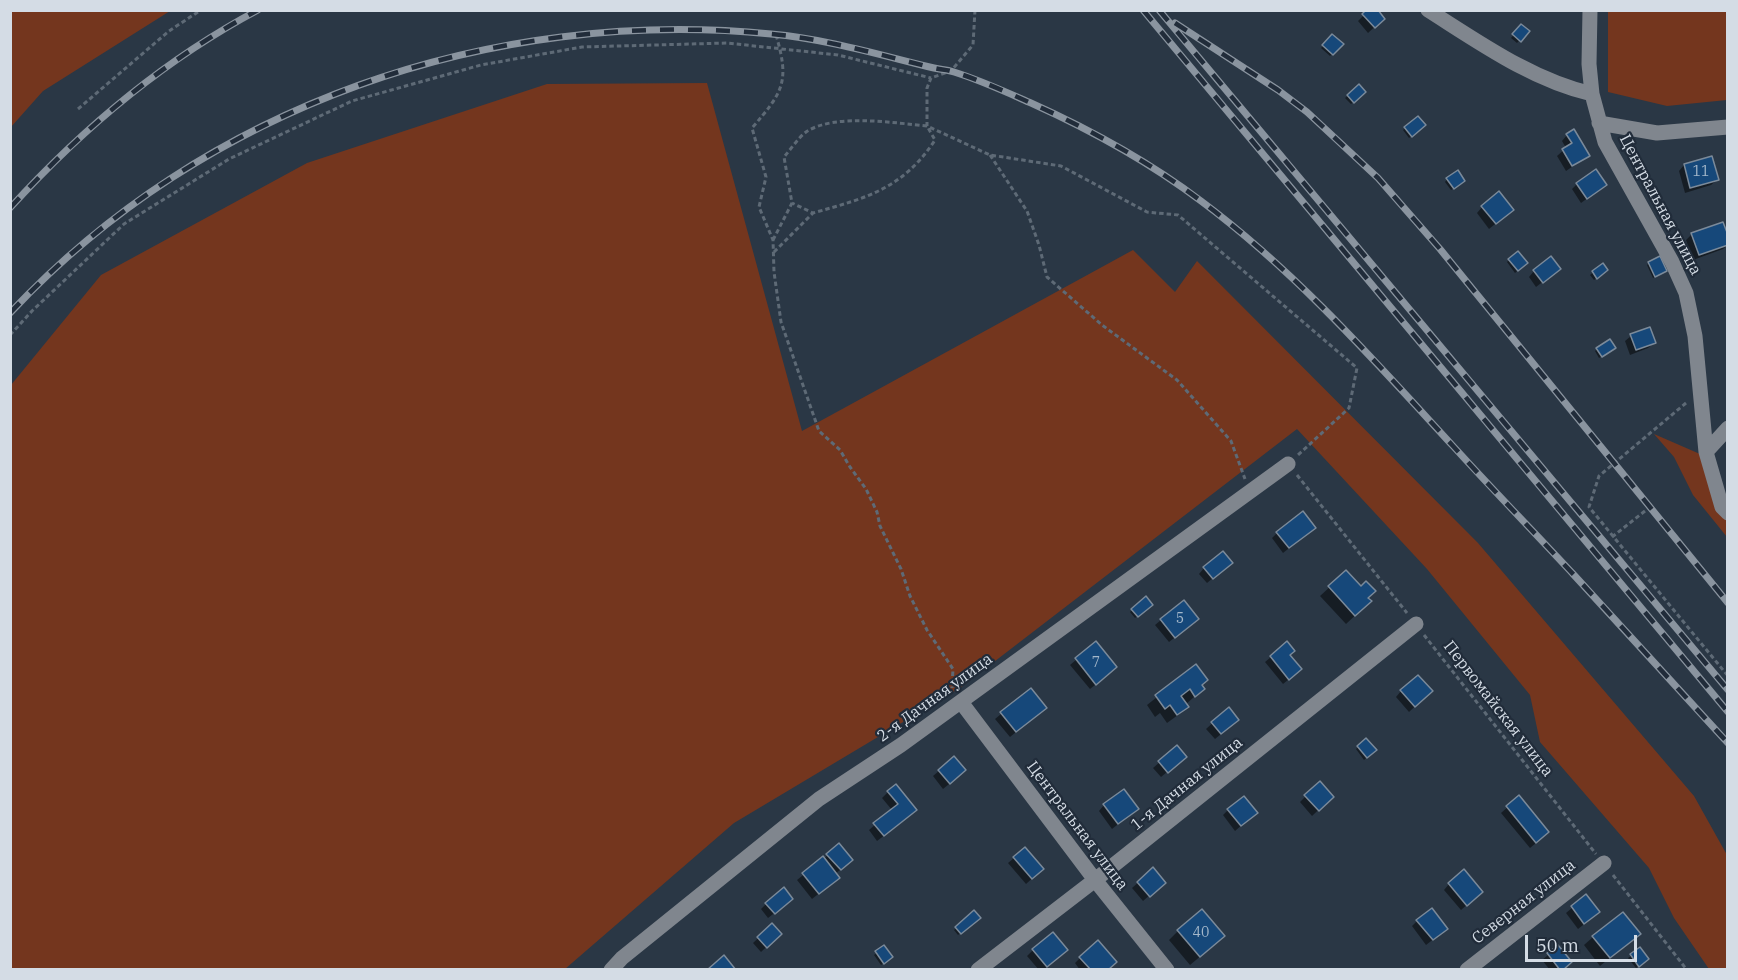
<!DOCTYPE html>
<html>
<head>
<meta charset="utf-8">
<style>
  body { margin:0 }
  #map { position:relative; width:1738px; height:980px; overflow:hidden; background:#2a3745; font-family:"IBM Plex Serif",serif }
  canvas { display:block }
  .frame { position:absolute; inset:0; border:12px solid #d4dce5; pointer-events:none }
  .scale { position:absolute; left:1525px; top:935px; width:112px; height:27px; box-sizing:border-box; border:3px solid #d4dce5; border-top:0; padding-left:8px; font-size:18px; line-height:21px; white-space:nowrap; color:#d4dce5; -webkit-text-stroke:4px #212c3a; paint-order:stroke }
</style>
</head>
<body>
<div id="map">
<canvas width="1738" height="980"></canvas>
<div class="frame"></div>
<div class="scale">50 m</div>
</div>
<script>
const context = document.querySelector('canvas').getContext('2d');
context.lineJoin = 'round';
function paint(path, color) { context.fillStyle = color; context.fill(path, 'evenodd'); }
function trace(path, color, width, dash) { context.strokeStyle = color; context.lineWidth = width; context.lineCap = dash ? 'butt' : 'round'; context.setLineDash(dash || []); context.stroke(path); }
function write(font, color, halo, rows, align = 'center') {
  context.font = font + ' "IBM Plex Serif",serif'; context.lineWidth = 4.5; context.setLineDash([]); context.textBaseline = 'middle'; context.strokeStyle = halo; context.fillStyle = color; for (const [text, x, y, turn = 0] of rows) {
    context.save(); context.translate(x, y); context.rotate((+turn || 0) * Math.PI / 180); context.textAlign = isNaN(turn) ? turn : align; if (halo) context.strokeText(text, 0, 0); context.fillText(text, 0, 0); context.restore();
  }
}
paint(new Path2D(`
  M11,10h159v1l-127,80 -32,36z
  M1608,11h119v89l-60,6 -59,-14z
  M707,83l95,348 331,-181 42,42 22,-31 281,282 216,253 33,59v114h-18l-35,-51 -25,-50 -109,-126 -10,-47 -103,-126 -130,-140 -337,259 -226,135 -169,146h-554v-584l90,-110 206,-112 240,-79z
  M1654,434l46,20 17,54 10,13v16l-34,-42 -19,-38z`), '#74361e');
paint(new Path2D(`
  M1369,10l14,9 -15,14 -10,-12z
  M1521,26l7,5 -11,12 -6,-5z
  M1333,36l9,8 -12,12 -9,-8z
  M1359,86l5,6 -13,12 -6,-6z
  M1417,118l7,7 -15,13 -6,-8z
  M1567,135l21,21 -22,15 -9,-15 9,-8 -4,-7z
  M1684,165l33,15 -6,5 -26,8 -6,-22z
  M1447,179l14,4 -10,7 -6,-8z
  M1577,184l28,1 -24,18 -9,-14z
  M1482,207l24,8 -17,14 -12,-16z
  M1692,234l36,11 -5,4 -30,11 -7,-20z
  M1509,260l17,3 -11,10 -8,-11z
  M1649,263l17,8 -13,7 -6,-13z
  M1602,265l4,5 -12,10 -4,-5z
  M1534,271l19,3 -17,13 -7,-10z
  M1631,336l23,7 -6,5 -18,7 -5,-14z
  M1597,349l15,1 -13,8 -4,-7z
  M1277,533h31l-25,20 -11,-15z
  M1204,568h21l-18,15 -8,-9z
  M1346,572l21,26 -6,12 -15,14 -26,-28z
  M1146,598l5,7 -16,13 -5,-6z
  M1161,620l31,4 -23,18 -14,-17z
  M1096,643l14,30 -20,16 -20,-24z
  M1288,655l6,20 -11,9 -18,-22 6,-5z
  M1196,666l4,20 3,3 -18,16 2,1 -9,9 -11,8 -7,-10 -5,4 -8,-12z
  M1030,690l9,23 -29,24 -15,-18z
  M1401,691l24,6 -16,15 -13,-15z
  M1228,709l4,16 -17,14 -9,-10z
  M1366,740l9,10 -11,10 -8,-11z
  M1177,747l2,15 -18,15 -8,-9z
  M954,758l5,18 -16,13 -10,-13z
  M1319,783l13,14 -20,19 -12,-14z
  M888,792l22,24 -33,25 -8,-11 23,-20 -10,-12z
  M1519,797l23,41 -12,10 -29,-35z
  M1104,805l33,4 -25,20 -13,-18z
  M1228,810l22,8 -15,13 -12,-16z
  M828,855l18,10 -11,9 -3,9 -20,16 -15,-19z
  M1014,858l22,17 -10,9 -18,-21z
  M1152,870l6,18 -15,13 -11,-13z
  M1449,884l27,13 -15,13 -17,-20z
  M1586,896l6,22 -14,11 -12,-16z
  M766,904h20l-18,14 -7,-9z
  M974,912l5,6 -21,17 -4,-5z
  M1417,921l23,13 -14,11 -14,-19z
  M772,925l8,9 -19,18 -8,-9z
  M1178,931l36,14 -24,20 -21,-25z
  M1639,934l-39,32 -16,-21 9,-8z
  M884,947l5,12 -8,6 -7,-10z
  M1558,947l4,23h-12l-8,-10z
  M1640,949l5,12 -9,7 -8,-10z
  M1033,950l27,6 -17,14h-4l-12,-14z
  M1080,958l27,12h-27l-5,-7z`), '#0007');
const building = new Path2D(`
  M1366,10h12l7,9 -10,9 -13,-14z
  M1521,24l9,7 -9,11 -9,-8z
  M1332,34l12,10 -11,11 -11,-10z
  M1359,84l7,8 -12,11 -7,-8z
  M1418,116l8,9 -14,12 -8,-10z
  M1574,129l16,27 -18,10 -10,-17 10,-6 -6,-9z
  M1712,156l7,24 -29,8 -6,-24z
  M1596,169l11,16 -20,14 -11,-16z
  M1458,170l7,11 -11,8 -8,-11z
  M1499,191l15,19 -18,14 -15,-18z
  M1723,222l5,13v10l-29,10 -8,-22z
  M1518,251l10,12 -10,8 -10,-12z
  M1551,256l10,13 -18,14 -10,-13z
  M1660,256l7,15 -12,6 -7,-15z
  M1603,263l5,7 -11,9 -5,-8z
  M1650,327l6,16 -20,7 -6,-16z
  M1610,339l6,9 -14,9 -6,-9z
  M1303,511l13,17 -27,20 -13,-16z
  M1223,551l10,12 -20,16 -10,-12z
  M1346,570l15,16 5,-5 10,10 -8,7 4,3 -17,15 -27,-30z
  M1146,596l7,9 -15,12 -7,-8z
  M1184,600l15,19 -24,19 -15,-19z
  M1096,641l21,26 -21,18 -21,-27z
  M1287,641l8,10 -5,4 12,14 -13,11 -19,-24z
  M1196,664l12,16 -6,5 3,4 -10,8 -5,-8 -9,7 8,11 -12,8 -7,-10 -5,4 -10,-14z
  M1418,675l15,16 -18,16 -15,-17z
  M1031,688l16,20 -31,24 -16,-20z
  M1229,707l10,13 -18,14 -10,-12z
  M1366,738l11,12 -10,8 -10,-12z
  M1177,745l10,12 -19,16 -10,-12z
  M954,756l12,14 -16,14 -12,-14z
  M1320,781l14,16 -15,14 -15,-16z
  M896,784l21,26 -33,26 -11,-13 25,-19 -11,-13z
  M1124,789l15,20 -21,15 -15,-20z
  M1519,795l30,37 -13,11 -30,-37z
  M1244,796l14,17 -17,13 -14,-17z
  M839,843l14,17 -12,10 -15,-16z
  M1025,847l19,22 -12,10 -19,-22z
  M823,856l17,22 -21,16 -17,-21z
  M1153,867l13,16 -16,14 -13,-15z
  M1464,869l19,23 -16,14 -19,-23z
  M784,887l9,12 -18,15 -10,-11z
  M1586,894l14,18 -16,12 -13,-18z
  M1432,908l16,21 -15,11 -17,-20z
  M1202,909l23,27 -25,21 -23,-27z
  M974,910l7,8 -20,16 -6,-7z
  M1623,912l18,22 -31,24 -18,-22z
  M772,923l10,11 -15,14 -10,-11z
  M1053,932l15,18 -21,17 -15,-18z
  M1098,940l19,22 -9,8h-17l-12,-13z
  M884,945l9,12 -9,7 -9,-13z
  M1558,945l14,17 -9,8h-3l-13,-17z
  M1640,947l9,12 -10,8 -9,-13z
  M724,955l12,15h-29z`);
paint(building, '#16487a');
trace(building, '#7b8a9a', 1.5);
trace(new Path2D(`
  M975,10l-2,35 -22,26 -20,7 -4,10v38l63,29 71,11 86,46 31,3 179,153 -8,40 -51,47
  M776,35c14,47 7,57 -24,93l14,49 -7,30 14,33 1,32 7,50 38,109 21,19 10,17 16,22 11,23 3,14 21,43 9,27 17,34 26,39 -1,19
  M78,109l91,-78 32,-21
  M990,155l37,56 12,34 8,32 55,48 75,55 54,61 14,38
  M773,240l19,-37 -8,-46c7,-8 14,-19 22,-25 28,-19 89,-9 121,-6l8,14c-32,49 -69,58 -122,73l-21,-10
  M774,252l39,-39
  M10,335l22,-24 92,-87 105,-65 123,-58 129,-36 101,-18 145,-4 111,12 93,23
  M1686,403l-87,73 -10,31 139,169
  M1297,475l110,138
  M1612,537l33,-26
  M1424,635l172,219
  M1613,875l74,95`), '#5e6a76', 3, [4.5, 3]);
trace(new Path2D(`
  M1428,10c52,33 104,70 164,84
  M1590,10l-1,54 3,30 13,48 67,120 14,31 9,43 11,116 16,55 6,6
  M1599,123l58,10 71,-6
  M1706,452l22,-24
  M961,702l134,178 72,90
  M611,970l11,-12 197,-159 82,-54 387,-281
  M978,970l117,-90 321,-256
  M1467,970l137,-107`), '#80868e', 15);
const rail = new Path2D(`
  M1143,10l585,702
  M1159,10l569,680
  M1175,23l103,67 29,22 71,66 62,71 288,354
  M10,208c71,-78 154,-148 248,-198
  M10,313c195,-208 480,-306 761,-279 56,5 109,21 163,34 9,2 11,1 20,4 26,8 52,20 77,31 60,27 117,58 170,98 94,70 173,159 252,245 40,44 81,86 121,129 51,55 102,112 154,168`);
trace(rail, '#8a949f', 7);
trace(rail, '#212c3a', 4.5, [14]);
write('14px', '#a4b7ca', null, [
  ["11",1701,172],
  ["5",1180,619],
  ["7",1096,663],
  ["40",1201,933]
]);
write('16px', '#d4dce5', '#212c3a', [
  ["Центральная улица",1660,205,62],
  ["2-я Дачная улица",935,698,-36],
  ["Первомайская улица",1498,709,52],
  ["1-я Дачная улица",1187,784,-39],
  ["Центральная улица",1077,826,53],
  ["Северная улица",1524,902,-38]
]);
</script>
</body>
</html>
